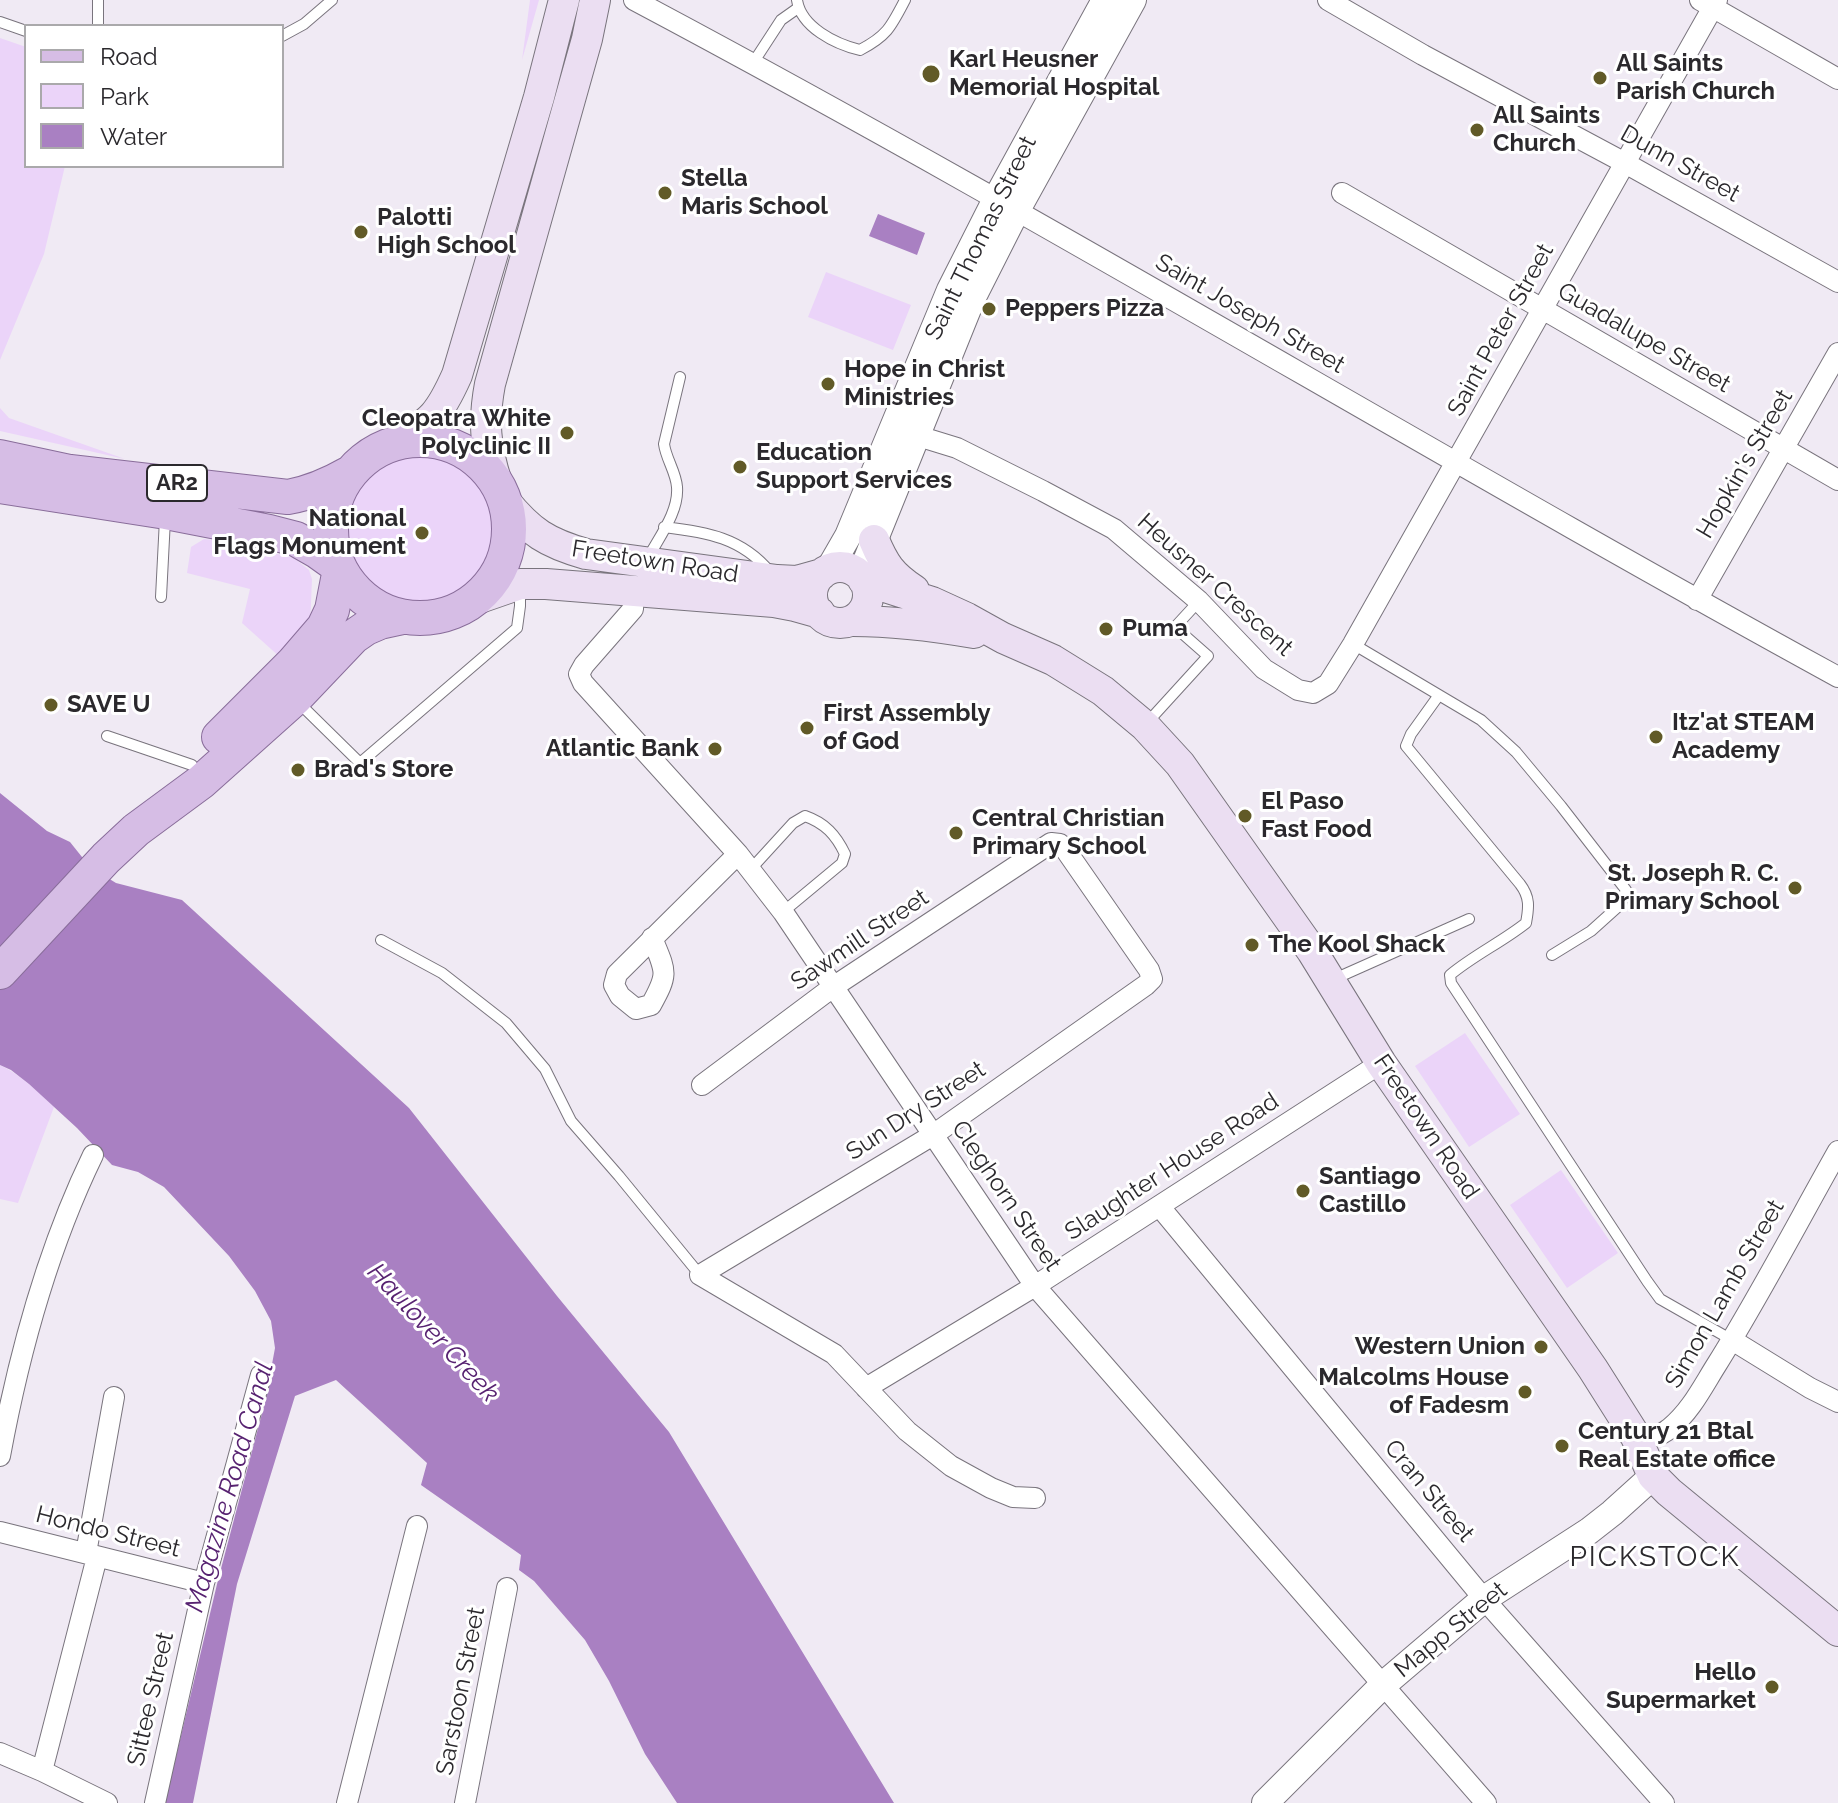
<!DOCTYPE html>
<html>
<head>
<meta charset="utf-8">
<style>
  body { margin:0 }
  #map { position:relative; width:1838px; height:1803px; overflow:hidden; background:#f0eaf4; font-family:Raleway,sans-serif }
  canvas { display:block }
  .legend { position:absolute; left:24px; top:24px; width:260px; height:144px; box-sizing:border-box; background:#fff; border:2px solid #aaa9ab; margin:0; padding:10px 14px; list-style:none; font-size:24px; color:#2b292d }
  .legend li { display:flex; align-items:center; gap:16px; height:40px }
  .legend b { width:40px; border:2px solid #aaa9ab }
</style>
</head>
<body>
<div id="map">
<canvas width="1838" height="1803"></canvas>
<ul class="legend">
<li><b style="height:10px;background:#d6bde5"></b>Road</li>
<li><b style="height:22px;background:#ebd4f9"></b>Park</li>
<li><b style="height:22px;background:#a980c2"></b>Water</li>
</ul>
</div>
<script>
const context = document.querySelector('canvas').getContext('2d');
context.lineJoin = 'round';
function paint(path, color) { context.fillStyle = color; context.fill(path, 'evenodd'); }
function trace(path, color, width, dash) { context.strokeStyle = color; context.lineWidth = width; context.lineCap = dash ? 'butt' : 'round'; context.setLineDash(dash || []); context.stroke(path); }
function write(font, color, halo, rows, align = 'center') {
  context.font = font + ' Raleway,sans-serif'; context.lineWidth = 6; context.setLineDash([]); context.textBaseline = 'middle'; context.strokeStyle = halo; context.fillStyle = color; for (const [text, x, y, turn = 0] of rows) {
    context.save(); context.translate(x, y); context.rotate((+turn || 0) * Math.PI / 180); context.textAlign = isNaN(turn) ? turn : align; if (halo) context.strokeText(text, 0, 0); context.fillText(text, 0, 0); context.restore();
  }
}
paint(new Path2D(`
  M530,0h9l-17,60z
  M0,38l26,9v119h39l-21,88 -44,106z
  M826,272l85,33 -18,45 -85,-33z
  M0,408l9,10 116,41 -125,-28z
  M343 527a76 76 0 1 1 152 0a76 76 0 1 1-152 0Z
  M204,539l21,2 69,17 15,12 3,9 -2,48 -29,31 -39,-35 8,-34 -63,-16 4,-26z
  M1465,1033l55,81 -51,33 -54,-81z
  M0,1065c21,10 37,26 54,42l-36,96 -18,-4z
  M1561,1170l57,83 -51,35 -57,-83z`), '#ebd4f9');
paint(new Path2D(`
  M878,214l47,19 -8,22 -48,-19z
  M0,793l47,38 23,11 20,25 26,16 66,17 227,208 148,188 112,136 225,371h-217l-32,-49 -36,-73 -24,-41 -51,-59 -15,-11 2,-15 -100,-70 6,-22 -91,-83 -41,16 -58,188 -44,219h-28l53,-223 47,-178 10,-54 -4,-27 -16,-30 -26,-35 -65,-69 -26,-15 -26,-7 -35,-37 -48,-44 -18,-14 -11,-5z`), '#a980c2');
const service = new Path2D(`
  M98,0v26
  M797,0c4,27 38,44 63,50 27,-14 31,-23 45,-50
  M0,22l26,9
  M282,36l22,-12 28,-24
  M753,63l28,-43 17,-12
  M664,527c43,5 78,11 106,45
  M648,558c11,-21 31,-46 29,-71 -1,-15 -11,-28 -13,-43l16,-67
  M161,597l4,-78
  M1353,644l128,76 35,32 45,54 65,84 -5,14 -30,27 -39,24
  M1439,695l-28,39 -5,12 114,138c10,13 9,23 6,39 -24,19 -52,32 -76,52l1,8 196,298 13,18 72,41
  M299,703l61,60 157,-135 3,-22v-17
  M1146,724l62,-68 -33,-29 24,-26
  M107,736l85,29
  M751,869l42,-46 12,-7c20,7 31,19 40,38l-3,9 -59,49
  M381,940l61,33 64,50 39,46 26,52 48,55 81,99
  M1332,980l137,-61`);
const minor = new Path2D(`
  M634,0c407,216 800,456 1204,677
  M1328,0l95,55 202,108 213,119
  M1700,0l138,79
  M1342,193l496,287
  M905,432l52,16 86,43 71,38 85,72 65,68 34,21 15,3 15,-9 25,-40 364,-644
  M634,591l-1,18 -49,56 -5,9 4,9 155,171 45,58 252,374 451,517
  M1697,600l141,-247
  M652,938c14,34 17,35 -1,67l-15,4 -16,-13 -6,-11 3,-11 121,-120
  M702,1085l131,-98 218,-144 9,1 5,5 84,121 3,9 -6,6 -213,150 -233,140 134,79 73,77 44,35 40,22 22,9 22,1
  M1160,1207l324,392 180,204
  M1732,1340l78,48 28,14
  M866,1388l169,-102 346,-223
  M1636,1437c13,1 24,0 34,-9 21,-17 33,-42 47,-64 43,-69 81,-142 121,-213
  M0,1456c19,-103 47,-206 93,-301
  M0,1532l204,51
  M86,1553l28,-156
  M0,1753l42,18 65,32
  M42,1771l55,-214
  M155,1803l49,-220 57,-208
  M347,1803l70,-277
  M465,1803l42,-215`);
const tertiary = new Path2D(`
  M829,569l19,-33 102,-246 46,-91 109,-199
  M860,576l112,-277 45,-89 116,-210
  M1265,1803l118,-118 101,-86 105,-68 23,-18 41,-37`);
const secondary = new Path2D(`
  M397,442c36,-21 43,-29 60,-67l82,-278 25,-97
  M497,483c-12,-37 -14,-62 -7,-99l97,-345 8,-39
  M505,501c25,31 42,42 81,53l191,26 20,1 25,-7
  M874,540c10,24 17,35 40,50
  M812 595a28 28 0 1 1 56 0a28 28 0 1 1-56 0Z
  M863,580l69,22 35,16 36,20 50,22 50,31 42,35 35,38 132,187 69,112 212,306 43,68 17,39 16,16 169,139
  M474,600l46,-16h26l228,18 21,4 25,7
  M853,621c41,0 80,5 121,12`);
const primary = new Path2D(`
  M331 529a89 89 0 1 1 178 0a89 89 0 1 1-178 0Z
  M0,457l70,15 218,25c23,-4 41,-12 62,-24
  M0,486l166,26 103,20 27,7 21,12 21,15
  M219,737l74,-74 31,-36 8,-17 8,-41
  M0,972l106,-114 30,-28 65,-48 94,-84 58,-61 13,-9 14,-6 23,-5`);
trace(service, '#79747d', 12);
trace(minor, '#79747d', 22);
trace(tertiary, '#79747d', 28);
trace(secondary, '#79747d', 32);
trace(primary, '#896d9a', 36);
trace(service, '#fff', 10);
trace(minor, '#fff', 20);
trace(tertiary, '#fff', 26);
trace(secondary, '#ebdef2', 30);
trace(primary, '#d6bde5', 34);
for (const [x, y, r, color] of [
  [931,74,10,"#615a27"],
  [1600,78,8,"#615a27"],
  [1477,130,8,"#615a27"],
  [665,193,8,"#615a27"],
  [361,232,8,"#615a27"],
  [989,309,8,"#615a27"],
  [828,384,8,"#615a27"],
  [567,433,8,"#615a27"],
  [740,467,8,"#615a27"],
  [422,533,8,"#615a27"],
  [1106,629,8,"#615a27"],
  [51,705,8,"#615a27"],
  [807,728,8,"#615a27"],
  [1656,737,8,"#615a27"],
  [715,749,8,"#615a27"],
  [298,770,8,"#615a27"],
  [1245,816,8,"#615a27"],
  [956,833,8,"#615a27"],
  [1795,888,8,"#615a27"],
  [1252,945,8,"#615a27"],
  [1303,1191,8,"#615a27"],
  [1541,1347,8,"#615a27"],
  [1525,1392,8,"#615a27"],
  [1562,1446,8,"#615a27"],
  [1772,1687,8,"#615a27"]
]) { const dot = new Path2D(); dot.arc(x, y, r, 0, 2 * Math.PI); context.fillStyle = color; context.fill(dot); trace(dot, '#fff', 3); }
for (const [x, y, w] of [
  [177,483,60]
]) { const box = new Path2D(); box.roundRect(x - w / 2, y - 18, w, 36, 6); context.fillStyle = '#fff'; context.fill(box); trace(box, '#2b292d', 2); }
write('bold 22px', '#2b292d', null, [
  ["AR2",177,483]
]);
write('bold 24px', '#2b292d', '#fff', [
  ["Karl Heusner",949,60],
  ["Memorial Hospital",949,88],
  ["All Saints",1616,64],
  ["Parish Church",1616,92],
  ["All Saints",1493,116],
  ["Church",1493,144],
  ["Stella",681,179],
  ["Maris School",681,207],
  ["Palotti",377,218],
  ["High School",377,246],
  ["Peppers Pizza",1005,309],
  ["Hope in Christ",844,370],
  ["Ministries",844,398],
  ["Cleopatra White",551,419,"right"],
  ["Polyclinic II",551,447,"right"],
  ["Education",756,453],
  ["Support Services",756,481],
  ["National",406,519,"right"],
  ["Flags Monument",406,547,"right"],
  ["Puma",1122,629],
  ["SAVE U",67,705],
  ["First Assembly",823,714],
  ["of God",823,742],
  ["Itz'at STEAM",1672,723],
  ["Academy",1672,751],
  ["Atlantic Bank",699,749,"right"],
  ["Brad's Store",314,770],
  ["El Paso",1261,802],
  ["Fast Food",1261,830],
  ["Central Christian",972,819],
  ["Primary School",972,847],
  ["St. Joseph R. C.",1779,874,"right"],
  ["Primary School",1779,902,"right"],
  ["The Kool Shack",1268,945],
  ["Santiago",1319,1177],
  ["Castillo",1319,1205],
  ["Western Union",1525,1347,"right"],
  ["Malcolms House",1509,1378,"right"],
  ["of Fadesm",1509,1406,"right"],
  ["Century 21 Btal",1578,1432],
  ["Real Estate office",1578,1460],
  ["Hello",1756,1673,"right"],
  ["Supermarket",1756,1701,"right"]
], 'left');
write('24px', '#2b292d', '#fff', [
  ["Dunn Street",1680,164,29],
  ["Saint Thomas Street",981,238,-64],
  ["Saint Joseph Street",1250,314,30],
  ["Saint Peter Street",1501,330,-61],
  ["Guadalupe Street",1644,338,30],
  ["Hopkin's Street",1745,464,-60],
  ["Freetown Road",655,562,9],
  ["Heusner Crescent",1215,585,42],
  ["Sawmill Street",860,940,-34],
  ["Sun Dry Street",916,1111,-33],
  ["Freetown Road",1426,1127,56],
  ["Slaughter House Road",1172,1167,-33],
  ["Cleghorn Street",1006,1196,56],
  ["Simon Lamb Street",1725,1294,-60],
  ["Cran Street",1429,1491,50],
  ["Hondo Street",108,1532,14],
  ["Mapp Street",1451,1630,-39],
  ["Sarstoon Street",461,1691,-79],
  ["Sittee Street",151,1699,-77]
]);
write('italic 26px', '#572271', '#fff', [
  ["Haulover Creek",433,1333,47],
  ["Magazine Road Canal",230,1487,-74]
]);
context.letterSpacing = '2px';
write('28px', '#2b292d', '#fff', [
  ["PICKSTOCK",1655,1558]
]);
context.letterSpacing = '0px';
</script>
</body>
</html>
